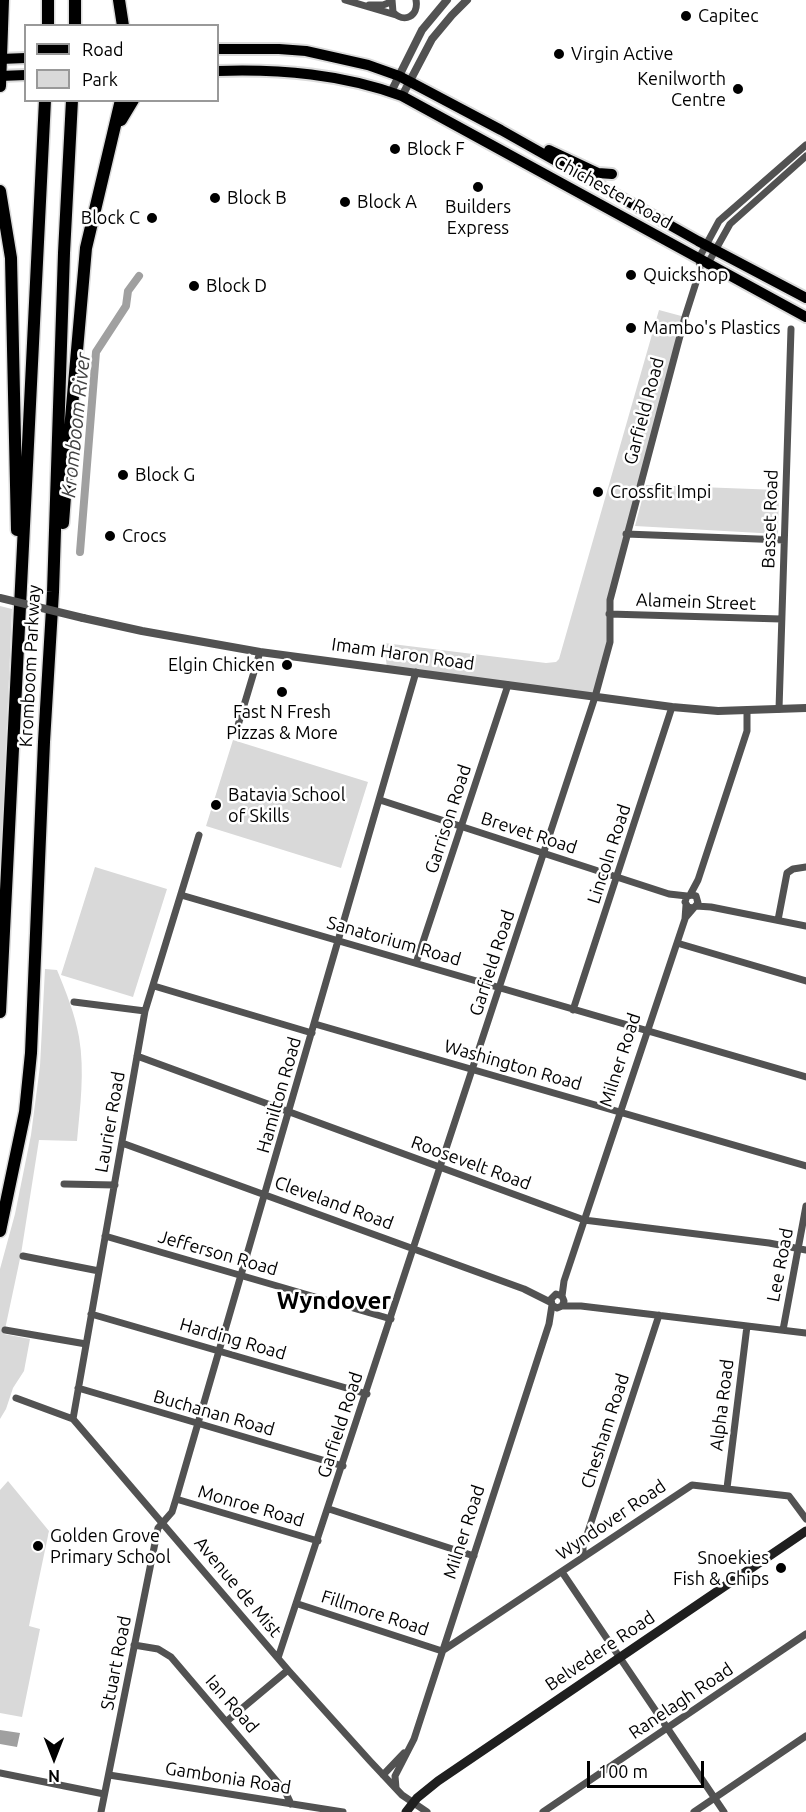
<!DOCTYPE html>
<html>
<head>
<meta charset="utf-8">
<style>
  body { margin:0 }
  #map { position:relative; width:806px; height:1812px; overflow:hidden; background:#fff; font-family:Ubuntu,sans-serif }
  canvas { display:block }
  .legend { position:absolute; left:24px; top:24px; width:195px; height:78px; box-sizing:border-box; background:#fff; border:2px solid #999; margin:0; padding:8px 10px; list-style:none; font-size:18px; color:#000 }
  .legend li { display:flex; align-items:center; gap:12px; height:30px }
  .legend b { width:30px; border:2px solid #999 }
  .north { position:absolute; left:24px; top:1728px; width:60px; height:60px; -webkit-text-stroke:4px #fff; paint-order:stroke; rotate:180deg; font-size:16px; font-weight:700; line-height:24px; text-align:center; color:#000 }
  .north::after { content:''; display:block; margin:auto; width:21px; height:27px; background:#000; clip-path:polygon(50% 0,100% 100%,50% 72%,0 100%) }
  .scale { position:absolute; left:587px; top:1761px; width:117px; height:27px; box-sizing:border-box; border:3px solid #000; border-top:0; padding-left:8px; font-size:18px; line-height:21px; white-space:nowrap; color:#000; -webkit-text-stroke:4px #fff; paint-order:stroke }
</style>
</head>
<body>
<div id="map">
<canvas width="806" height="1812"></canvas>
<ul class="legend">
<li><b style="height:8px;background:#000"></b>Road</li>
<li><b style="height:16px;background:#d9d9d9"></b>Park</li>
</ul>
<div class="north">N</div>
<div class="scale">100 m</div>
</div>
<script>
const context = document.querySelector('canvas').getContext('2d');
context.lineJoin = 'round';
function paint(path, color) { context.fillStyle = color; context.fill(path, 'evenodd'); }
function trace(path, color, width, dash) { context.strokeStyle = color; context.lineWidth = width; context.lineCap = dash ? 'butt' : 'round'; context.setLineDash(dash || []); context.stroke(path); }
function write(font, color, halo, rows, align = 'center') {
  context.font = font + ' Ubuntu,sans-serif'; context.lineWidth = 5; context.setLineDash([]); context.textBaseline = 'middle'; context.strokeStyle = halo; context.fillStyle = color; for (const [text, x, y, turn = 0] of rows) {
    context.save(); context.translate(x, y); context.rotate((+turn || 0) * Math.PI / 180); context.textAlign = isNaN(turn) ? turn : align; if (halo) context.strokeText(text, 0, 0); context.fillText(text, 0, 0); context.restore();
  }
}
paint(new Path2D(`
  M659,310l26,7 -75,283v34l-15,63 -208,-29 -3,-25 162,20 10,-1 3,-3z
  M646,485l133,5 -1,44 -143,-8z
  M0,606l12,3 -12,277z
  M233,740l135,42 -27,86 -135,-42z
  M95,867l72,22 -34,108 -72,-22z
  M45,969l12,1c9,22 18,44 22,67 6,35 1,70 -2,104l-38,-1 -18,114 -17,80 26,5 -6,32 -11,17 -7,21 -6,10v-150l15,-55 16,-79 9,-69z
  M8,1481l41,50 -20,95 11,3 -18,88 -22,-4v-223z`), '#d9d9d9');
paint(new Path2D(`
  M0,1730l20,3 -3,14 -17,-3z`), '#a0a0a0');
trace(new Path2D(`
  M80,552l16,-200 30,-46 2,-15 11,-15`), '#a0a0a0', 8);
const primary = new Path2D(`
  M218,49h61l27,2 62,14 31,11 102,54 197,111 108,57
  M0,59l26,-1
  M218,71c63,-2 124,3 184,25l404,221
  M0,76l26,-1
  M549,150l49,23 14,1`);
const motorway = new Path2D(`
  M119,0l4,26
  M48,26v-26
  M75,26v-26
  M0,86l3,-86
  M121,120l12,-20
  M0,191l11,67 6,272
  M63,523l7,-93 16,-182 35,-148
  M0,1012l45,-912
  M0,1231l25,-119 6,-59 13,-311 9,-150 11,-339 8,-153`);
trace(primary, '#dbdbdb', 14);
trace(motorway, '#dbdbdb', 15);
trace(new Path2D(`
  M345,0l51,15
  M392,0l1,12c11,12 26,4 23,-12
  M369,5h14l8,-3
  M707,265l23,-41 76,-68
  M626,534l158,6
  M609,614l172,5
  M779,709l12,-380
  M236,732l24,-80
  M380,800l289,94 18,2
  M181,895l625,182
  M690,895l8,-15 49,-149v-20
  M696,906l15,1 95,19
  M686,917l12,-14 -2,-7 -4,-1 -5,1 -2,6 3,5 4,1
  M778,920l9,-47 6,-4 13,-2
  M677,943l129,38
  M416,963l92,-278
  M154,986l158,47
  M74,1002l71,9
  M573,1010l99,-303
  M315,1024l491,142
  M137,1056l447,164 185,23 37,7
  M122,1143l402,146 26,13
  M64,1184l51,1
  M105,1236l286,83
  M23,1256l76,15
  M562,1296l2,-15 121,-362 1,-14
  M562,1306h19l225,27
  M91,1314l276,80
  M5,1330l81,14
  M783,1330l23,-124
  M78,1388l265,78
  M16,1398l57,21 215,251 82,91 32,34 25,17
  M73,1419l72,-408 54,-176
  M727,1488l20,-162
  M176,1499l142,42
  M329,1509l145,47
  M583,1557v-10l76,-232
  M562,1572l162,240
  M298,1604l144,47 250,-166 97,11 17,23
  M134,1645l24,4 13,8 114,134 6,13
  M278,1658l317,-961 15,-55v-42l75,-283 15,-47 -1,-12 20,-37 87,-76
  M227,1721l61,-51
  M0,1773l104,21
  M109,1775l234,37
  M383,1775l21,-22
  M396,1788l-1,-12 19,-37 135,-415 3,-19 -1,-6 5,-5 6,2 2,5 -2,5 -5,2 -5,-3
  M101,1812l57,-284 14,-16 4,-13 240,-827
  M543,1812l263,-178
  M694,1812l112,-76`), '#525252', 7);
trace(new Path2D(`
  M391,92l31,-62 25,-30
  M402,96l30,-57 20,-24 15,-15
  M83,618l59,13 118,21 412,55 46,4 88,-3`), '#525252', 8);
trace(new Path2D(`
  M406,1812l11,-14 21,-17 368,-250`), '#1f1f1f', 9);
trace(primary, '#000', 10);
trace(motorway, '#000', 12);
trace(new Path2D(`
  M0,598l83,20`), '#525252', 8);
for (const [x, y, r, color] of [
  [686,16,6,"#000"],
  [559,54,6,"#000"],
  [738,89,6,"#000"],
  [395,149,6,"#000"],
  [478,187,6,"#000"],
  [215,198,6,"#000"],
  [345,202,6,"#000"],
  [152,218,6,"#000"],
  [631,275,6,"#000"],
  [194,286,6,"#000"],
  [631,328,6,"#000"],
  [123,475,6,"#000"],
  [598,492,6,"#000"],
  [110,536,6,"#000"],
  [287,665,6,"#000"],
  [282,692,6,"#000"],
  [216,805,6,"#000"],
  [38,1546,6,"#000"],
  [781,1568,6,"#000"]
]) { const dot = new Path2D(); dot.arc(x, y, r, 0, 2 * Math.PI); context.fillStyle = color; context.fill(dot); trace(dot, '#fff', 2); }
write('18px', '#000', '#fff', [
  ["Capitec",698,16],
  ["Virgin Active",571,54],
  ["Kenilworth",726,79,"right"],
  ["Centre",726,100,"right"],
  ["Block F",407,149],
  ["Block B",227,198],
  ["Block A",357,202],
  ["Builders",478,207,"center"],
  ["Express",478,228,"center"],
  ["Block C",140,218,"right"],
  ["Quickshop",643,275],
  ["Block D",206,286],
  ["Mambo's Plastics",643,328],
  ["Block G",135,475],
  ["Crossfit Impi",610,492],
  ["Crocs",122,536],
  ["Elgin Chicken",275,665,"right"],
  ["Fast N Fresh",282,712,"center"],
  ["Pizzas & More",282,733,"center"],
  ["Batavia School",228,795],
  ["of Skills",228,816],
  ["Golden Grove",50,1536],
  ["Primary School",50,1557],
  ["Snoekies",769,1558,"right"],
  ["Fish & Chips",769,1579,"right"]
], 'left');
write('18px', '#000', '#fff', [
  ["Chichester Road",613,192,29],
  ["Garfield Road",644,411,-75],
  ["Basset Road",770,519,-88],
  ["Alamein Street",696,602,2],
  ["Imam Haron Road",403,654,8],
  ["Kromboom Parkway",30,666,-87],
  ["Garrison Road",448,819,-72],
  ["Brevet Road",529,833,18],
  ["Lincoln Road",609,854,-72],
  ["Sanatorium Road",394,941,16],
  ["Garfield Road",492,963,-72],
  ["Milner Road",620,1060,-72],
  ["Washington Road",513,1065,16],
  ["Hamilton Road",279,1095,-74],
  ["Laurier Road",110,1122,-80],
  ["Roosevelt Road",471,1163,20],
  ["Cleveland Road",334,1203,20],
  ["Jefferson Road",218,1253,16],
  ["Lee Road",780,1265,-79],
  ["Harding Road",233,1339,16],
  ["Alpha Road",722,1405,-83],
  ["Buchanan Road",214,1413,16],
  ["Garfield Road",340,1425,-72],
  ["Chesham Road",605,1431,-72],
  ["Monroe Road",251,1506,16],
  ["Wyndover Road",611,1520,-34],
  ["Milner Road",464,1532,-72],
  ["Avenue de Mist",238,1587,50],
  ["Fillmore Road",375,1613,18],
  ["Belvedere Road",600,1651,-34],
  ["Stuart Road",116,1663,-79],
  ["Ranelagh Road",681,1701,-34],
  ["Ian Road",232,1704,49],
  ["Gambonia Road",228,1778,9]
]);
write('italic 20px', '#414141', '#fff', [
  ["Kromboom River",76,425,-84]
]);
write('bold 24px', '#000', '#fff', [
  ["Wyndover",334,1301]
]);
</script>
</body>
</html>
